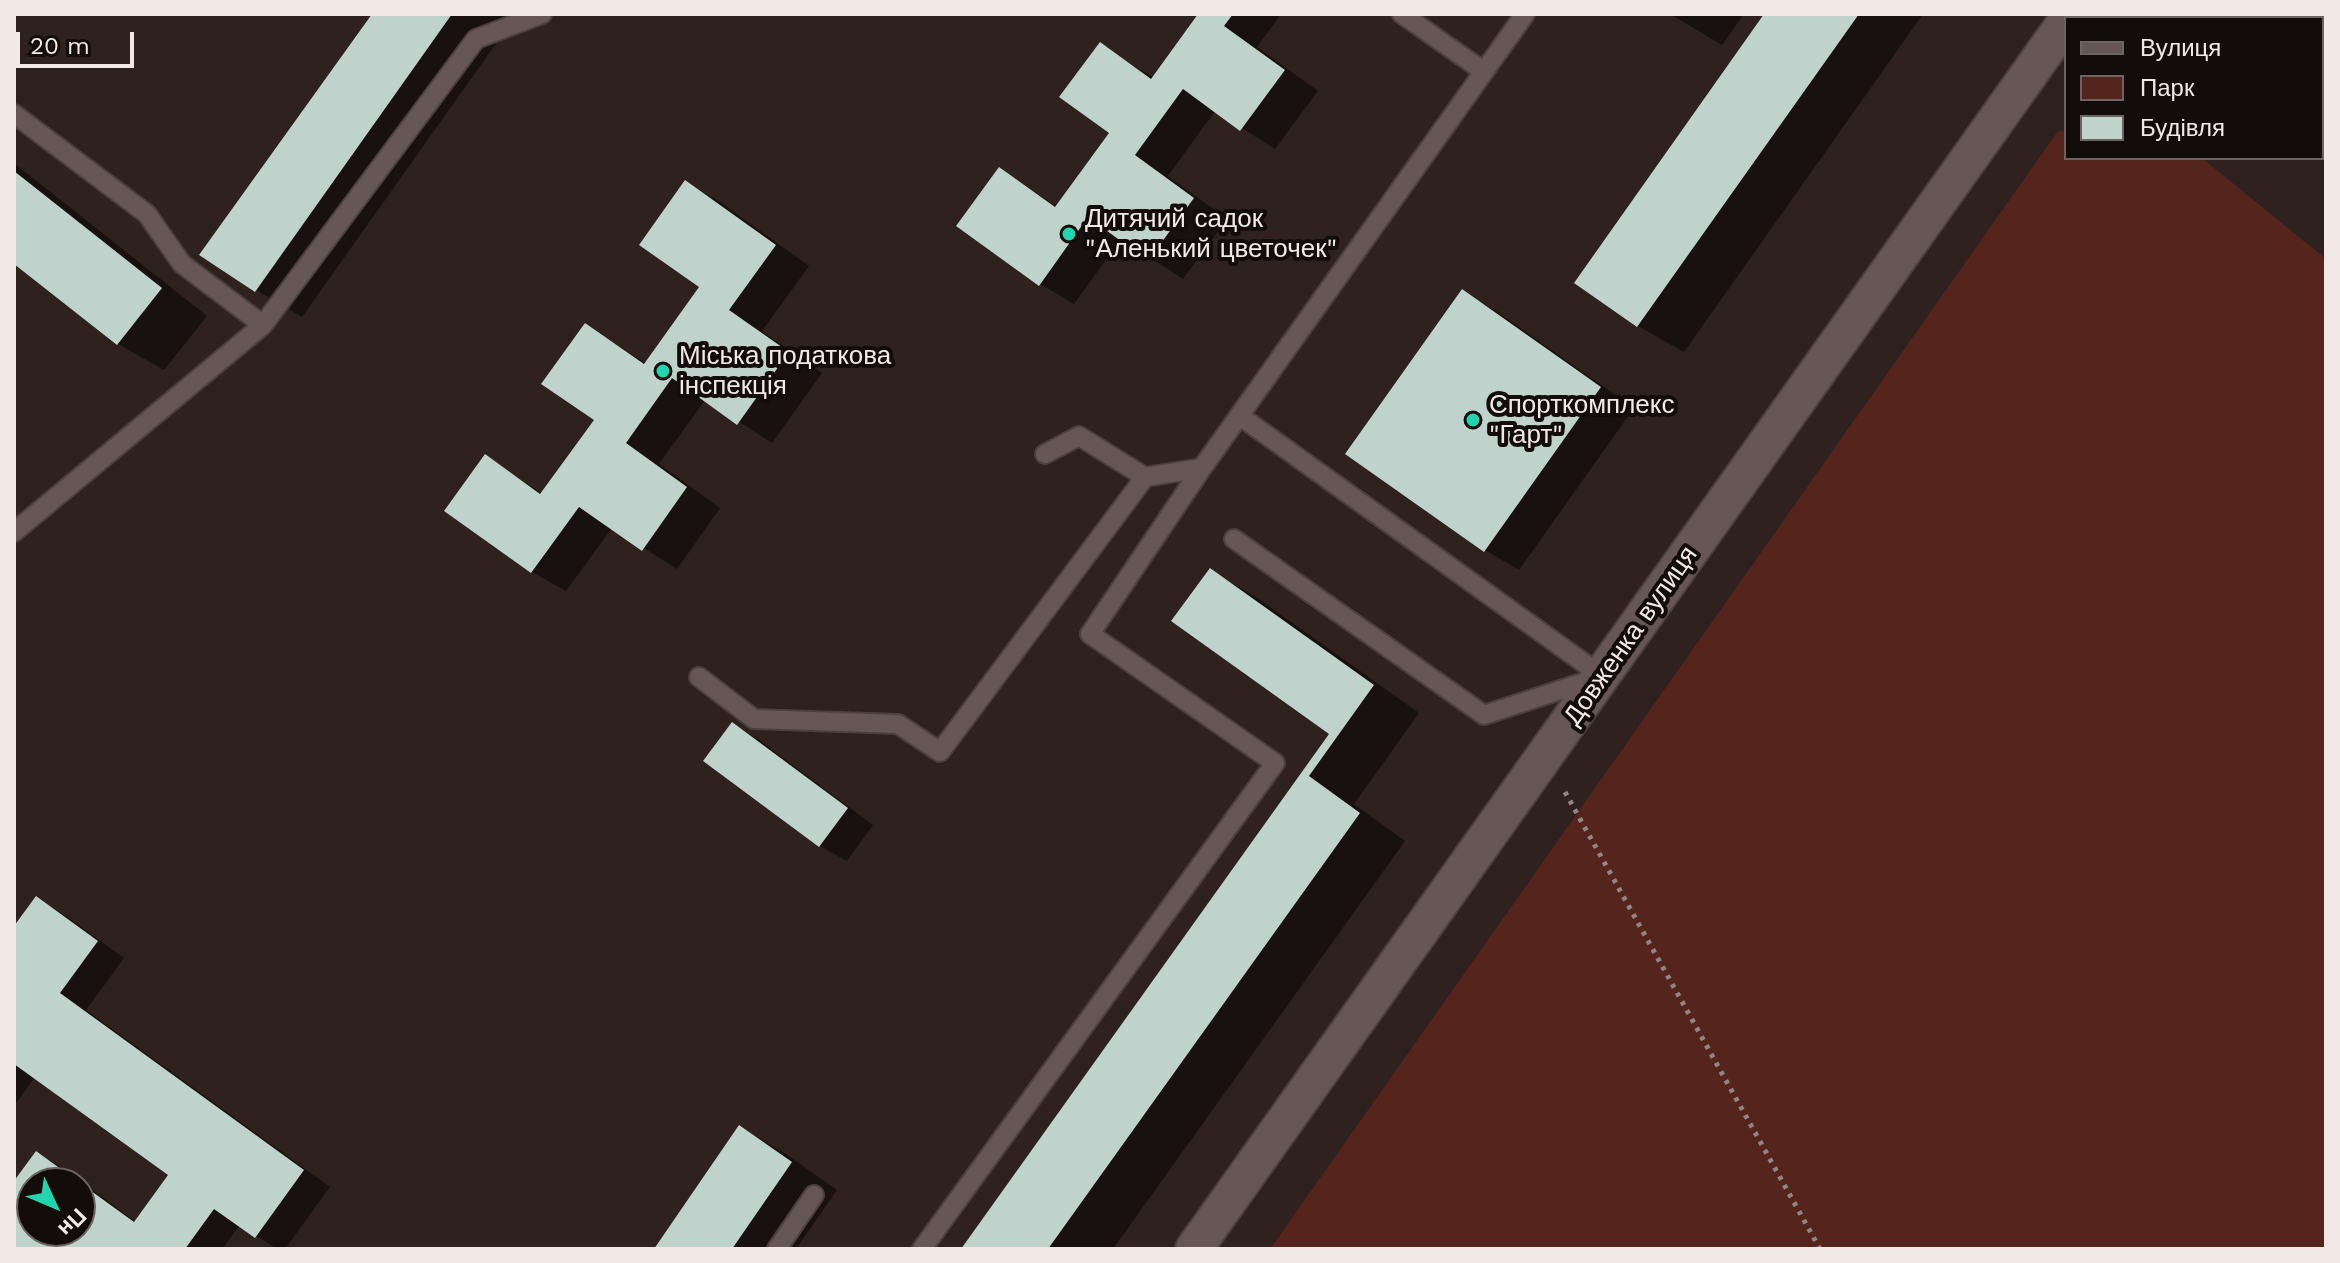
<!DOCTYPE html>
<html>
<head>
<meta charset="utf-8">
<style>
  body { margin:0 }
  #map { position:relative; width:2340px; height:1263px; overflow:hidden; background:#2e211e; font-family:"Work Sans",sans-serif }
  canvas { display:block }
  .frame { position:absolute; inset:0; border:16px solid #f2e9e7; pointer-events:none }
  .legend { position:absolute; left:2064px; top:16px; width:260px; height:144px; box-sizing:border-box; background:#120c0b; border:2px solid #6c6463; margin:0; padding:10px 14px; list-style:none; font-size:24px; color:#f2e9e7 }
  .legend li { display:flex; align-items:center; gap:16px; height:40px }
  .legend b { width:40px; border:2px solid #6c6463 }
  .north { position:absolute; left:16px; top:1167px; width:80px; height:80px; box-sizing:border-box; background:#120c0b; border:2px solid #6c6463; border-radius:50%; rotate:134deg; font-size:22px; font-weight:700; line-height:32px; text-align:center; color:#f2e9e7 }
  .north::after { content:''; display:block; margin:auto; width:28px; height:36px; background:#21d5af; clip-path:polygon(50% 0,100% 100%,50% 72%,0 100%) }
  .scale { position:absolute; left:16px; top:32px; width:118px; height:36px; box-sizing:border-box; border:4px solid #f2e9e7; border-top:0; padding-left:10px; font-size:24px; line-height:28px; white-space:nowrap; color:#f2e9e7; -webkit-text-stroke:6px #120c0b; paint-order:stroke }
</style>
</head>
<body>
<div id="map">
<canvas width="2340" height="1263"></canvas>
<div class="frame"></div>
<ul class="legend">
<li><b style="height:10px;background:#675754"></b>Вулиця</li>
<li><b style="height:22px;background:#54241d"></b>Парк</li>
<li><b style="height:22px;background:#c0d2cc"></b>Будівля</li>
</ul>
<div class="north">Пн</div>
<div class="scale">20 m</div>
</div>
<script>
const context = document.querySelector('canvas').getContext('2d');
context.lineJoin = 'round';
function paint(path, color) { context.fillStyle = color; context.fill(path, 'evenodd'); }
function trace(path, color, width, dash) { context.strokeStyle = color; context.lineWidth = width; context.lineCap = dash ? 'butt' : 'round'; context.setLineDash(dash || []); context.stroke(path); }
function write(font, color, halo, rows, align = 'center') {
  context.font = font + ' "Work Sans",sans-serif'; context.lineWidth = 8; context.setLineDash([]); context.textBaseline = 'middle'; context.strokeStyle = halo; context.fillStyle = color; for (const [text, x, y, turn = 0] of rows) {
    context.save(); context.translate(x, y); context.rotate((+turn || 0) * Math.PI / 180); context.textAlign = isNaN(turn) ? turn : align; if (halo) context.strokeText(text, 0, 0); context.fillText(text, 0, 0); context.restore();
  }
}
paint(new Path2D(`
  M2058,131l8,1v26h136l124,101v990h-1056z`), '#54241d');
paint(new Path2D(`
  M374,14h143l-215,303 -46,-27z
  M1201,14h80l-24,33 61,44 -43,58 -60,-38 -47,65 59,43 -44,60 -62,-40 -47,65 -34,-20 -40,-114 58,37 54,-74 -12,-88 54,33z
  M1670,14h74l-22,31z
  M1766,14h157l-239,338 -46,-26 -61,-44z
  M14,163l193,153 -43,54 -46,-26 -104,-82z
  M686,183l34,19 89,64 -47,65 60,42 -50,70 -67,-43 -46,64 61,44 -43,61 -65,-41 -46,63 -34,-19 -85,-61 38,-54 58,37 53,-74 -10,-95 61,39 55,-77z
  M1462,291l34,20 138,97 -115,162 -34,-20 -137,-97z
  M1210,570l46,27 163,116 -65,91 51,37 -292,408h-150l369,-515z
  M733,724l26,16 114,85 -26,36 -27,-15 -115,-86z
  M36,899l27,15 61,44 -38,52 244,177 -45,62h-8l-37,-24 -18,24h-208v-65l22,-31 27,15 73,54 34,-47 -135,-98 -21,29v-176zM32,1183h48v48h-48z
  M740,1127l46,27 51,36 -41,59h-140z`), '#0007');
paint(new Path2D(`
  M372,14h80l-197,278 -56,-37z
  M1198,14h35l-9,12 61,44 -45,61 -57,-42 -48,66 59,43 -46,63 -60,-44 -49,69 -83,-60 43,-59 56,40 54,-74 -50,-36 41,-55 51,37z
  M1764,14h95l-222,313 -63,-44z
  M14,171l148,117 -45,57 -103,-81z
  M685,180l91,65 -47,65 60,42 -52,73 -65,-47 -46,65 61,44 -45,64 -63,-44 -48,66 -87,-62 41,-57 55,40 54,-74 -53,-36 44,-61 59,41 55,-77 -60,-42z
  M1462,289l139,98 -117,165 -139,-98z
  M1210,568l164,117 -65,91 51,37 -312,436h-87l368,-515 -158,-113z
  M732,722l116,86 -29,39 -116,-86z
  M36,896l62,45 -38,52 244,177 -49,68 -41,-29 -29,40h-171v-68l22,-30 98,71 34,-47 -154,-111v-138zM32,1183h48v48h-48z
  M739,1125l53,37 -60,87h-78z`), '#c0d2cc');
const lane = new Path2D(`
  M1402,14l81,57
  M14,114l133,100 35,50 81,61
  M1240,416l362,260
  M1145,477l57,-9
  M14,532l249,-207 213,-286 66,-25
  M1234,539l250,176 110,-36
  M699,677l55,42 144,5 42,28 205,-275 -66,-41 -34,18
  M777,1249l37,-54
  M922,1249l353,-486 -185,-129 112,-166 323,-454`);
const street = new Path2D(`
  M2194,14l5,4
  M2322,118l4,3
  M1194,1249l872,-1227`);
trace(lane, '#4b403e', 22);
trace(street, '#4b403e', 40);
trace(new Path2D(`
  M1565,792l255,457`), '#918684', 5, [4, 6]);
trace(lane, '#675754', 18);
trace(street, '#675754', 36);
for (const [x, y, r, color] of [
  [1069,234,8,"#21d5af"],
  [663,371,8,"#21d5af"],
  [1473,420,8,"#21d5af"]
]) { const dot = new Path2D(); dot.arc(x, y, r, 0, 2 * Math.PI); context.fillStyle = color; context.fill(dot); trace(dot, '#120c0b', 3); }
write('26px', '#f2e9e7', '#120c0b', [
  ["Дитячий садок",1085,219],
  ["\"Аленький цветочек\"",1085,249],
  ["Міська податкова",679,356],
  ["інспекція",679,386],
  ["Спорткомплекс",1489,405],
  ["\"Гарт\"",1489,435]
], 'left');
write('26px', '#f2e9e7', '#120c0b', [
  ["Довженка вулиця",1631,636,-55]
]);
</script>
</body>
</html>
